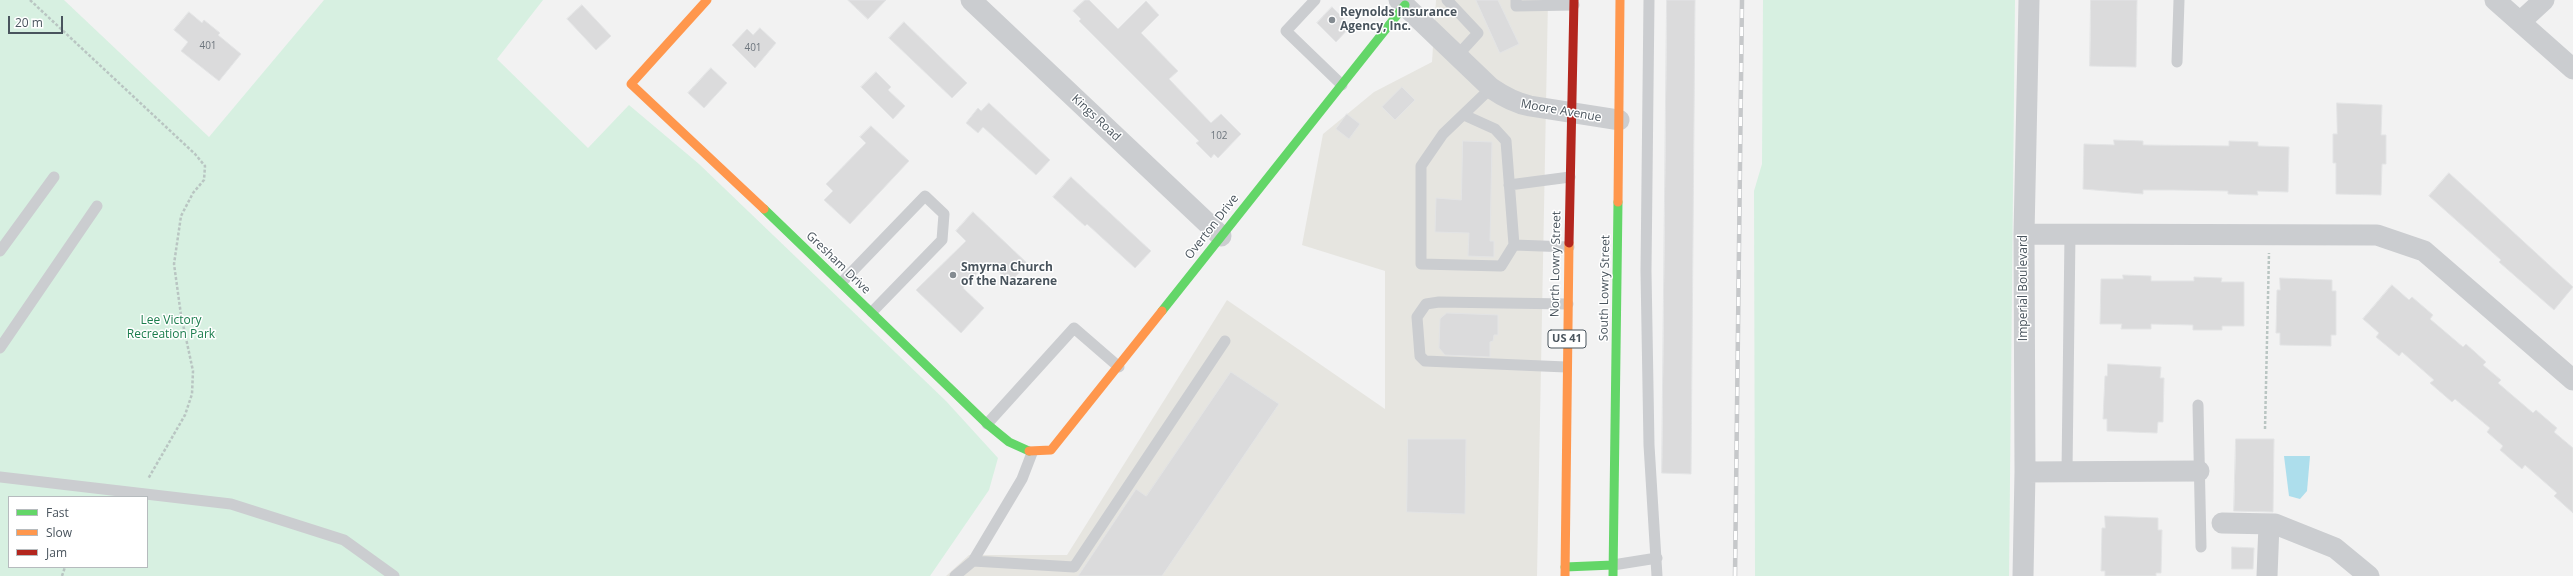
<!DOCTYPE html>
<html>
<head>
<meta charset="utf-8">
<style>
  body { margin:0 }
  #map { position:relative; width:2573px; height:576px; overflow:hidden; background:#f2f2f2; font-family:"Open Sans",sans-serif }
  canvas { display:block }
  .legend { position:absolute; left:8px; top:496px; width:140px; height:72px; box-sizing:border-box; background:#fff; border:1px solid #b6bbbe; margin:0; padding:5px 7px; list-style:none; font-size:12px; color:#49545d }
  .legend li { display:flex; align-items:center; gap:8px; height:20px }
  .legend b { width:20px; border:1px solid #b6bbbe }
  .scale { position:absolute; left:8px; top:16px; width:55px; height:18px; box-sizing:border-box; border:2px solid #49545d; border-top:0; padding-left:5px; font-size:12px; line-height:14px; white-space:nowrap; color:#49545d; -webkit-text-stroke:3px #fff; paint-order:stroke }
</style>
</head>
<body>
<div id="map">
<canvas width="2573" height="576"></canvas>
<ul class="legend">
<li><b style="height:5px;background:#63d668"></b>Fast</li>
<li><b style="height:5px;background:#ff974d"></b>Slow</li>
<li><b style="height:5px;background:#b3261e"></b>Jam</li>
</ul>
<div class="scale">20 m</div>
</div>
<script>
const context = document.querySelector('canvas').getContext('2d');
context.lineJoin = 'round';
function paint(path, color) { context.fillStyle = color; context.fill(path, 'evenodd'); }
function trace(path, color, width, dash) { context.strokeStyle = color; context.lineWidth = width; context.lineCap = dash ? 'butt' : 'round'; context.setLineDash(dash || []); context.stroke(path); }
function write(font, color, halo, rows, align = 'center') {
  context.font = font + ' "Open Sans",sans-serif'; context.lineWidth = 3; context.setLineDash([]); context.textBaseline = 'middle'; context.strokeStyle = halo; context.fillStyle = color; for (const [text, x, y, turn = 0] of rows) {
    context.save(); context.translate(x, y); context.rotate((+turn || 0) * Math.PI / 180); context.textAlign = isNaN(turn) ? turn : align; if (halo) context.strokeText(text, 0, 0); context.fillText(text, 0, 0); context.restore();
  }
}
paint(new Path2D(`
  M1436,0h112l-11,576h-591l23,-21h98l160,-255 158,109v-138l-83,-26 21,-111 51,-42 58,-30z`), '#e6e5e0');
paint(new Path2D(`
  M0,0h64l145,137 115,-137h219l-46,59 91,89 41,-43 70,59 247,237 52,57 -9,32 -59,86h-930zM9,497h138v70h-138z
  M1763,0h252l-6,576h-254l-1,-385 8,-27z`), '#d7f0e1');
paint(new Path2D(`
  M2284,456h26l-3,35 -7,8 -11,-3z`), '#addeec');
const building = new Path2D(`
  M848,0h38l-18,19z
  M1085,0h4l29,29 28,-28 13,14 -18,18 37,38 -9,8 42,44 10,-9 20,20 -23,24 -4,-4 -3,4 -15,-15 3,-2 -120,-120 2,-2 -8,-8z
  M1476,0h22l21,44 -19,9z
  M1667,0h28l-4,474 -29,-1z
  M2091,0h46l-1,67 -46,-1z
  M582,5l29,31 -15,14 -29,-31z
  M1332,7l19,19 -15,16 -19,-19z
  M189,12l13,11 2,-3 16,13 -2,2 23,19 -22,27 -38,-30 7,-9 -14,-12z
  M904,22l63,61 -15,15 -63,-60z
  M760,28l16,15 -21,25 -23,-23 15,-16 6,6z
  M711,68l16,15 -23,25 -16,-15z
  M876,72l15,15 -3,3 17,16 -12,13 -32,-32z
  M1402,87l13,13 -20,20 -13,-13z
  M989,103l61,57 -14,15 -53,-48 -5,6 -12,-10 12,-15 3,3z
  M2337,103l45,2 -1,30h5v29h-4l-1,31 -45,-1v-31h-3v-29h4z
  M1347,114l13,10 -11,15 -13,-10z
  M871,126l38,35 -59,63 -26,-24 9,-9 -7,-7 40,-41 -6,-6z
  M2114,140l29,1v4l86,1v-5l29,1v4l31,1 -1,45 -31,-1 1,4 -30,-1v-3l-54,-1h-31v4l-60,-5 1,-45 30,1z
  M1463,141l29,1 -2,99h4v16l-26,-1 1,-23 -34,-1 1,-34 25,2z
  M2449,173l124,114 -19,23 -55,-48 2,-2 -72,-64z
  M1071,177l80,74 -16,17 -48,-44 -2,2 -32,-29z
  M973,212l55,52 -18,18 -22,-20 -25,26 21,20 -23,25 -45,-43 50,-49 -10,-10z
  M2123,275l28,1v5h43v-4l28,1 -1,4h23v44h-22v4h-29v-5l-42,-1v5h-30l1,-5h-22l1,-45h22z
  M2280,278l52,2v11h4v44h-5v11l-51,-1v-12h-4l1,-43h3z
  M2392,285l17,15 3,-3 21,18 -3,4 33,28 3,-3 20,18 -3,3 18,15 -3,3 35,30 3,-3 21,18 -3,4 19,16v65l-19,-17 3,-3 -32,-28 -3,4 -22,-19 3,-4 -16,-14 3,-4 -35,-29 -3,3 -22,-19 4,-3 -32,-28 -3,4 -23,-19 3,-4 -16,-14z
  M1447,313l51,2v20h-4l-1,6 -3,1v15l-45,-2 -6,-7 1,-29z
  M2108,364l53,3 -1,11h4l-1,44h-5l-1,11 -50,-2v-12h-4l2,-43h2z
  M1231,372l48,32 -117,172h-84l58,-87 10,7z
  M1408,439h58l-1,75 -58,-2z
  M2236,439h38l-1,73 -39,-1z
  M2105,516l53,2v12h4l-1,43h-5v3h-51v-5h-4l1,-43h3z
  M2232,547l22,1 -1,21h-21z`);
paint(building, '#dbdbdc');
trace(building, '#e3e4e5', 1);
trace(new Path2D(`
  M30,0l165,154 10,12 -1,14 -11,13 -12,23 -7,48 7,51 12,56 -1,23 -7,21 -37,64
  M2265,429l4,-176
  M62,576l3,-9`), '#b9c5c2', 2.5, [3, 2]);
trace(new Path2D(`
  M1315,0l-29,31 56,54
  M1447,0l31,33 -21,23
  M1516,0v6l58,-1
  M1649,0l-3,271 3,174 8,131
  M2177,62l2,-62
  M1491,88l-48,46 -22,32v98l80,2 13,-21 55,2
  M1464,115l31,14 11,12 8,104
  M1509,185l61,-8
  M0,251l54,-74
  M842,282l83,-86 19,18 -2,26 -70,72
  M0,348l97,-142
  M1566,367l-141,-6 -5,-5 -3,-39 9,-13 13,-2 129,2
  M2198,405l3,142
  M987,424l87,-96 45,39
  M2067,471l3,-237
  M0,477l231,27 113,36 50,36
  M973,561l49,-82 10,-26
  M1613,565l44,-7
  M955,576l18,-15 101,6 151,-226`), '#cbcdd0', 11);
trace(new Path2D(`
  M971,0l250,236
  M1399,0l92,88c13,9 24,15 39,18l89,14
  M2495,0l78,69
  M2520,22l24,-22
  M2024,234l353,1 47,16 149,129
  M2025,472l174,-1
  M2222,523l53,1 60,24 34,28
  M2023,576l2,-104 -1,-238 5,-234
  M2267,576l2,-52`), '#cbcdd0', 21);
trace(new Path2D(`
  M764,209l223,215 22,18 20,9
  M1162,311l243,-306
  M1565,567l48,-2
  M1613,576l5,-374`), '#63d668', 9);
trace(new Path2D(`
  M707,0l-76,84 133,125
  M1618,202l2,-202
  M1029,451l22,-1 111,-139
  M1565,576l4,-333`), '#ff974d', 9);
trace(new Path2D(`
  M1569,243l5,-243`), '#b3261e', 9);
const rail = new Path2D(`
  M1735,576l7,-576`);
trace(rail, '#c6c8ca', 4.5);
trace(rail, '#fff', 3, [9]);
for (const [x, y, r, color] of [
  [1332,20,4,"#848b91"],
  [953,275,4,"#848b91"]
]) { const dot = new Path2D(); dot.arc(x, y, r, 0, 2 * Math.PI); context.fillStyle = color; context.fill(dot); trace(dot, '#fff', 1.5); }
write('10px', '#6e767e', null, [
  ["401",208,46],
  ["401",753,48],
  ["102",1219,136]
]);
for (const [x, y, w] of [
  [1567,339,38]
]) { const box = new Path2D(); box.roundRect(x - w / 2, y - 9, w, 18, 3); context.fillStyle = '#fff'; context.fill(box); trace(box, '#49545d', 1); }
write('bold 11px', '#49545d', null, [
  ["US 41",1567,339]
]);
write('bold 12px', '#49545d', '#fff', [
  ["Reynolds Insurance",1340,13],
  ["Agency, Inc.",1340,27],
  ["Smyrna Church",961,268],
  ["of the Nazarene",961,282]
], 'left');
write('12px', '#49545d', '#fff', [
  ["Moore Avenue",1561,111,10],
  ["Kings Road",1096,118,43],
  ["Overton Drive",1212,227,-52],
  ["Gresham Drive",838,263,44],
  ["North Lowry Street",1556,264,-89],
  ["South Lowry Street",1605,288,-89],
  ["Imperial Boulevard",2024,288,-90]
]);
write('12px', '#1b7d4d', '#fff', [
  ["Lee Victory",171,321],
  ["Recreation Park",171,335]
]);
</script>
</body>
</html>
